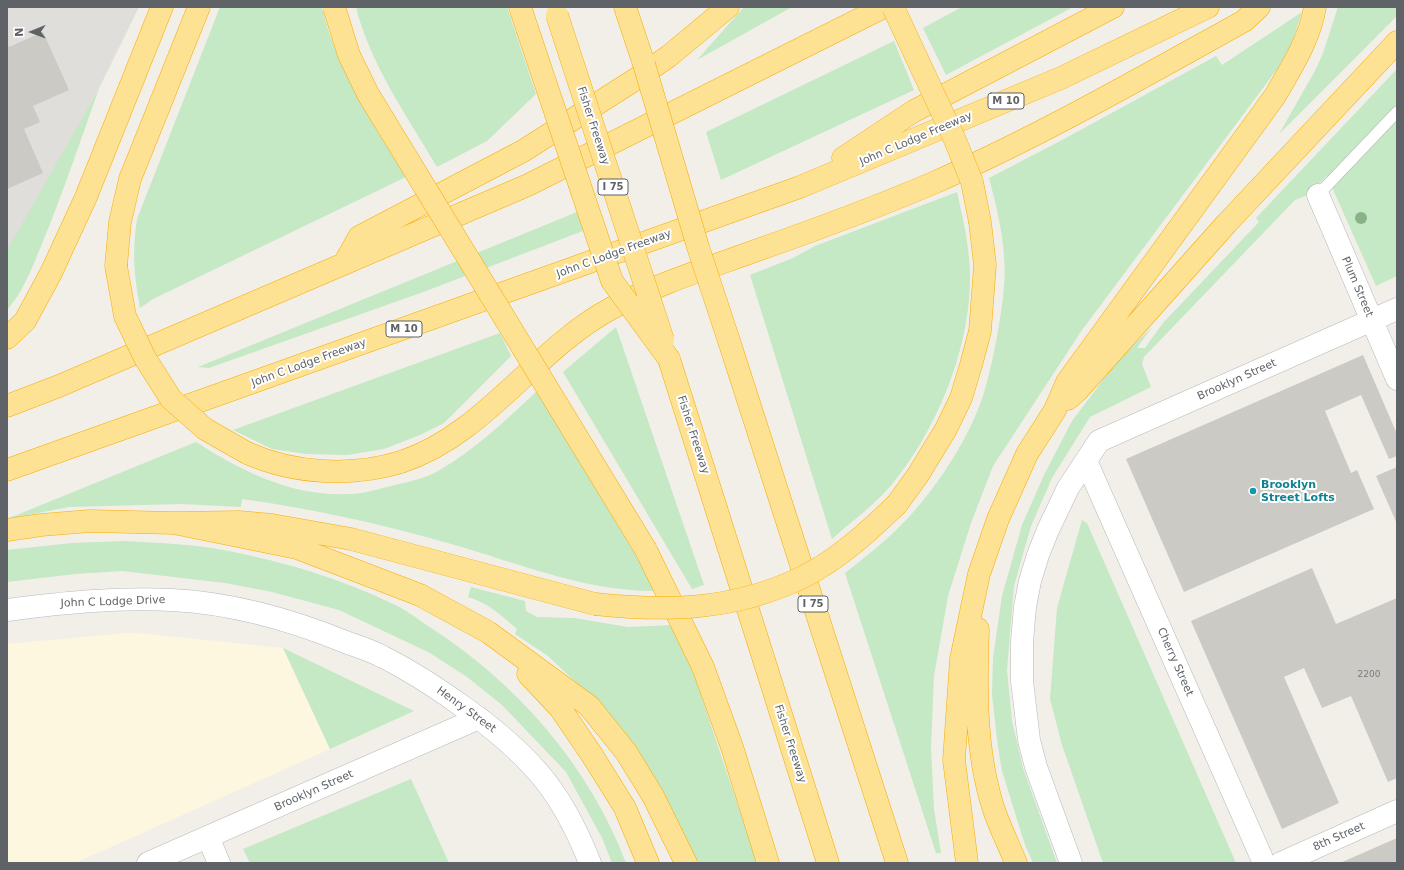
<!DOCTYPE html>
<html>
<head>
<meta charset="utf-8">
<style>
  body { margin:0 }
  #map { position:relative; width:1404px; height:870px; overflow:hidden; background:#f1efe8; font-family:"DejaVu Sans",sans-serif }
  canvas { display:block }
  .frame { position:absolute; inset:0; border:8px solid #5f6368; pointer-events:none }
  .north { position:absolute; left:12px; top:12px; width:40px; height:40px; -webkit-text-stroke:3px #fff; paint-order:stroke; rotate:269deg; font-size:11px; font-weight:700; line-height:16px; text-align:center; color:#5f6368 }
  .north::after { content:''; display:block; margin:auto; width:14px; height:18px; background:#5f6368; clip-path:polygon(50% 0,100% 100%,50% 72%,0 100%) }
</style>
</head>
<body>
<div id="map">
<canvas width="1404" height="870"></canvas>
<div class="frame"></div>
<div class="north">N</div>
</div>
<script>
const context = document.querySelector('canvas').getContext('2d');
context.lineJoin = 'round';
function paint(path, color) { context.fillStyle = color; context.fill(path, 'evenodd'); }
function trace(path, color, width, dash) { context.strokeStyle = color; context.lineWidth = width; context.lineCap = dash ? 'butt' : 'round'; context.setLineDash(dash || []); context.stroke(path); }
function write(font, color, halo, rows, align = 'center') {
  context.font = font + ' "DejaVu Sans",sans-serif'; context.lineWidth = 4; context.setLineDash([]); context.textBaseline = 'middle'; context.strokeStyle = halo; context.fillStyle = color; for (const [text, x, y, turn = 0] of rows) {
    context.save(); context.translate(x, y); context.rotate((+turn || 0) * Math.PI / 180); context.textAlign = isNaN(turn) ? turn : align; if (halo) context.strokeText(text, 0, 0); context.fillText(text, 0, 0); context.restore();
  }
}
paint(new Path2D(`
  M127,633l21,1 135,14 47,101 -255,114h-68v-219z`), '#fef7e0');
paint(new Path2D(`
  M7,7h132l-59,120 -73,124z`), '#e0deda');
paint(new Path2D(`
  M220,7h102c14,62 50,116 84,170l-253,122 -13,9c-6,-33 -8,-56 -3,-89z
  M356,7h151l29,87 -49,47 -50,26c-30,-51 -67,-103 -81,-160z
  M744,7h48l-95,53z
  M962,7h111l-127,68 -23,-47z
  M1338,7h59v9l-118,118 37,-65 7,-16z
  M1302,12l-10,30 -14,26 -196,262 -89,136 -22,57 -23,73 -14,80 -3,72 3,61 7,44h-5l-91,-280c16,-13 32,-25 47,-39 37,-34 75,-90 91,-138 7,-23 12,-47 16,-71 4,-23 7,-46 5,-70 -2,-26 -8,-51 -15,-77l75,-39 152,-83 6,9z
  M894,41l20,49 -193,90 -15,-48z
  M1397,69v207l-21,10 -49,-110 -20,19 -12,5 -151,157 -2,7 9,23 -61,30 -38,61 -21,48 -17,60 -7,84 5,51 11,47 34,95h-24l-8,-18 -23,-74 -4,-24 -6,-52 1,-37 9,-62 20,-71 22,-50 28,-54 43,-57 37,-37 -15,21h8l18,-25 96,-101 -3,-4z
  M99,89c-19,52 -36,105 -58,157 -9,22 -18,46 -34,64v-60z
  M957,192c4,19 9,38 11,57 11,79 -26,174 -75,234 -17,21 -41,38 -61,56l-82,-264 43,-17 22,-12z
  M582,210l6,19 -162,62 -217,77 -11,-1z
  M616,327l88,258 -12,4 -129,-217z
  M500,333l11,23 -67,67 -24,12 -36,14 -37,6 -40,-1 -35,-5 -39,-19z
  M537,391l120,200c-76,1 -148,-32 -220,-51 -64,-18 -129,-32 -195,-41l-1,8 -59,-3 -113,3 -62,12 189,-77c45,29 97,55 152,52 16,0 31,-5 47,-9 14,-3 31,-7 43,-14 37,-21 68,-51 99,-80z
  M1082,520l5,3 149,340h-133l-41,-118 -12,-46 7,-91z
  M125,541c34,2 70,3 104,10 56,11 113,28 164,53 12,5 23,14 35,22 88,56 161,139 198,237h-14l-10,-25 -36,-66 -64,-67 -35,-28 -37,-24 -91,-43 -67,-18 -47,-9 -103,-12 -47,3 -68,8v-32l65,-7z
  M471,587l54,14 1,10 11,6 37,1 54,9 46,-2 23,58 60,180h-62l-111,-173 -36,-34 -33,-22 2,-5c-16,-14 -29,-26 -49,-32z
  M283,648l131,63 -84,38z
  M411,779l38,84h-199l-7,-14z`), '#c5e8c5');
paint(new Path2D(`
  M43,32l26,58 -36,16 7,16 -16,7 19,44 -36,16v-147l2,5z
  M1363,355l34,79v22l-8,3 -28,-64 -36,16 26,62 6,-3 17,39 -190,83 -58,-133z
  M1397,467v57l-21,-48z
  M1312,568l24,56 61,-26v180l-9,4 -37,-86 -29,12 -18,-40 -20,9 55,126 -57,26 -91,-208z
  M1397,838v25h-57z`), '#cccac5');
const service = new Path2D(`
  M1318,195l79,-83`);
const minor = new Path2D(`
  M1318,195l79,184
  M1086,461l178,402
  M208,837l11,26
  M148,863l331,-145
  M1071,863l-35,-96 -7,-27 -7,-59v-39l3,-35 5,-26 8,-26 10,-25 20,-42 31,-47 298,-132
  M1281,863l116,-52`);
const tertiary = new Path2D(`
  M7,610c54,-7 110,-13 165,-10 60,3 120,20 176,43 12,4 24,8 35,14 28,14 54,31 79,49 27,19 53,40 75,65 24,27 40,59 53,92`);
const motorway = new Path2D(`
  M520,7l7,21
  M625,7l19,57
  M843,158l71,-47 199,-104
  M344,264l15,-27 164,-86 113,-72 33,-23 59,-49
  M116,266l4,-44 10,-43 69,-172
  M7,338l18,-17 26,-48 35,-76 76,-190
  M730,344l167,519
  M669,359l159,504
  M1068,399l9,-8 150,-168 170,-181
  M7,406l52,-20 469,-201 356,-178
  M247,453c47,21 105,24 154,9 85,-28 134,-113 211,-154 45,-24 93,-39 140,-56 60,-21 120,-43 179,-68 107,-47 210,-106 313,-163l15,-14
  M7,470l793,-283 261,-109 147,-71
  M897,504l21,-29 28,-46 15,-31 10,-33 9,-34 5,-66 -5,-43
  M174,523l123,25 123,47 68,37 101,74 37,46 27,44 33,67
  M7,530l34,-5 49,-4 84,2 65,-1 33,3 79,14 244,65
  M646,550l57,117 29,80 36,116
  M978,629c-2,59 -3,121 15,178 6,19 16,38 23,56
  M528,674l32,34 32,47 33,53 23,55
  M967,863l-13,-103 7,-101 18,-85 19,-55 29,-65 28,-44 12,-28 208,-286c16,-28 35,-57 40,-89`);
trace(service, '#b5b8bc', 12);
trace(minor, '#b5b8bc', 23);
trace(tertiary, '#b5b8bc', 23);
trace(motorway, '#f9ab00', 23);
trace(service, '#fff', 11);
trace(minor, '#fff', 22);
trace(tertiary, '#fff', 22);
trace(motorway, '#fde293', 22);
const motorwayBridge = new Path2D(`
  M334,7l15,48 19,39 278,456
  M893,7l62,133 17,42 8,40
  M557,15l106,325
  M527,28l85,253 57,78
  M644,64l54,183 32,97
  M116,266l9,50 20,42 26,41 34,30 42,24
  M595,604c74,8 140,6 208,-27 36,-18 66,-46 94,-73`);
trace(motorwayBridge, '#f9ab00', 23, []);
trace(motorwayBridge, '#fde293', 22);
context.fillStyle = '#89b387';
for (const [x, y] of [
  [1361,218]
]) { context.beginPath(); context.arc(x, y, 6, 0, 2 * Math.PI); context.fill(); }
for (const [x, y, r, color] of [
  [1253,491,4,"#0f9aa8"]
]) { const dot = new Path2D(); dot.arc(x, y, r, 0, 2 * Math.PI); context.fillStyle = color; context.fill(dot); trace(dot, '#fff', 1.5); }
write('9px', '#7a7d7f', null, [
  ["2200",1369,675]
]);
for (const [x, y, w] of [
  [1006,101,36],
  [613,187,30],
  [404,329,36],
  [813,604,30]
]) { const box = new Path2D(); box.roundRect(x - w / 2, y - 8, w, 16, 3); context.fillStyle = '#fff'; context.fill(box); trace(box, '#5f6368', 1); }
write('bold 10px', '#5f6368', null, [
  ["M 10",1006,101],
  ["I 75",613,187],
  ["M 10",404,329],
  ["I 75",813,604]
]);
write('11px', '#5f6368', '#fff', [
  ["Fisher Freeway",593,126,72],
  ["John C Lodge Freeway",916,139,-23],
  ["John C Lodge Freeway",614,254,-20],
  ["Plum Street",1357,287,67],
  ["John C Lodge Freeway",309,363,-20],
  ["Brooklyn Street",1237,380,-24],
  ["Fisher Freeway",693,435,72],
  ["John C Lodge Drive",113,602,-2],
  ["Cherry Street",1175,662,66],
  ["Henry Street",466,710,36],
  ["Fisher Freeway",790,744,72],
  ["Brooklyn Street",314,791,-24],
  ["8th Street",1339,837,-24]
]);
write('bold 11px', '#0d838f', '#fff', [
  ["Brooklyn",1261,485],
  ["Street Lofts",1261,498]
], 'left');
</script>
</body>
</html>
